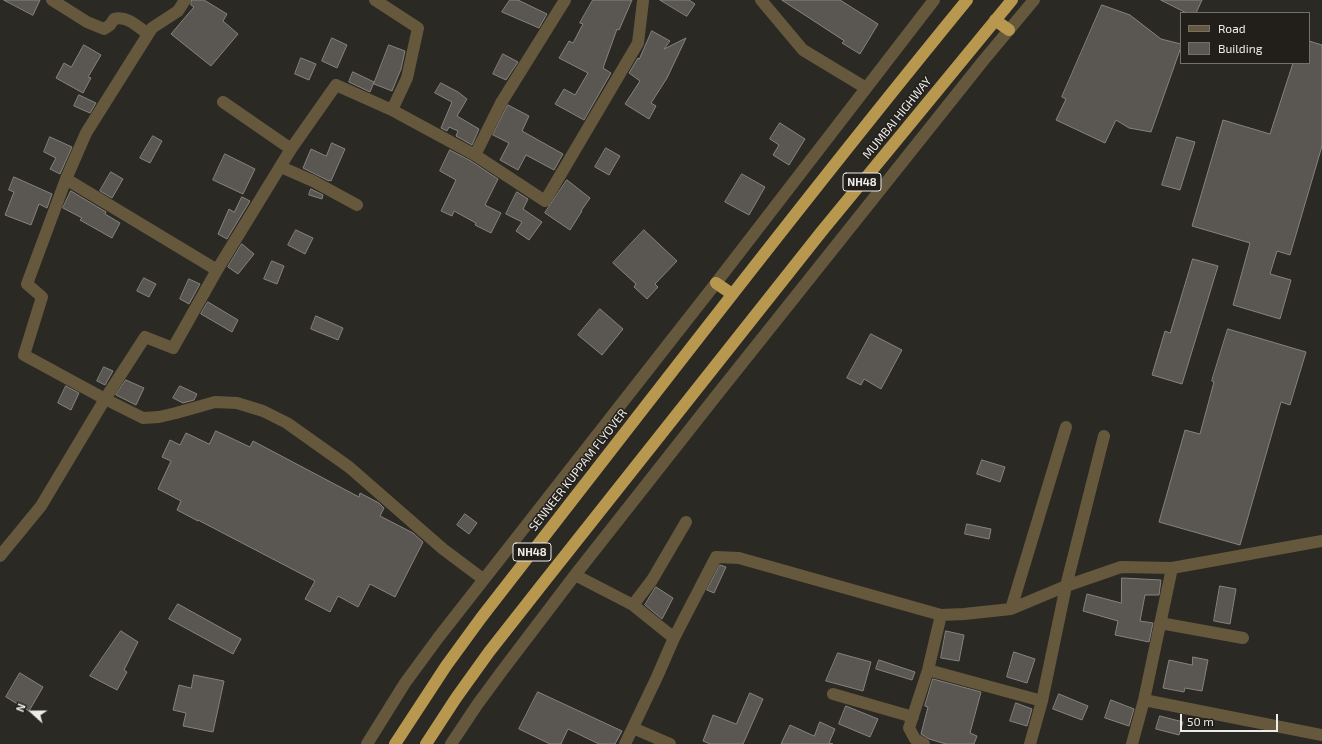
<!DOCTYPE html>
<html>
<head>
<meta charset="utf-8">
<style>
  body { margin:0 }
  #map { position:relative; width:1322px; height:744px; overflow:hidden; background:#2b2924; font-family:"Exo 2",sans-serif }
  canvas { display:block }
  .legend { position:absolute; left:1180px; top:12px; width:130px; height:52px; box-sizing:border-box; background:#221f1b; border:1px solid #73716d; margin:0; padding:5px 7px; list-style:none; font-size:12px; color:#edece8 }
  .legend li { display:flex; align-items:center; gap:8px; height:20px }
  .legend b { width:20px; border:1px solid #73716d }
  .north { position:absolute; left:12px; top:692px; width:40px; height:40px; -webkit-text-stroke:3px #221f1b; paint-order:stroke; rotate:291deg; font-size:11px; font-weight:700; line-height:16px; text-align:center; color:#edece8 }
  .north::after { content:''; display:block; margin:auto; width:14px; height:18px; background:#edece8; clip-path:polygon(50% 0,100% 100%,50% 72%,0 100%) }
  .scale { position:absolute; left:1180px; top:714px; width:98px; height:18px; box-sizing:border-box; border:2px solid #edece8; border-top:0; padding-left:5px; font-size:12px; line-height:14px; white-space:nowrap; color:#edece8; -webkit-text-stroke:3px #221f1b; paint-order:stroke }
</style>
</head>
<body>
<div id="map">
<canvas width="1322" height="744"></canvas>
<ul class="legend">
<li><b style="height:5px;background:#65583c"></b>Road</li>
<li><b style="height:11px;background:#5a5752"></b>Building</li>
</ul>
<div class="north">N</div>
<div class="scale">50 m</div>
</div>
<script>
const context = document.querySelector('canvas').getContext('2d');
context.lineJoin = 'round';
function paint(path, color) { context.fillStyle = color; context.fill(path, 'evenodd'); }
function trace(path, color, width, dash) { context.strokeStyle = color; context.lineWidth = width; context.lineCap = dash ? 'butt' : 'round'; context.setLineDash(dash || []); context.stroke(path); }
function write(font, color, halo, rows, align = 'center') {
  context.font = font + ' "Exo 2",sans-serif'; context.lineWidth = 3; context.setLineDash([]); context.textBaseline = 'middle'; context.strokeStyle = halo; context.fillStyle = color; for (const [text, x, y, turn = 0] of rows) {
    context.save(); context.translate(x, y); context.rotate((+turn || 0) * Math.PI / 180); context.textAlign = isNaN(turn) ? turn : align; if (halo) context.strokeText(text, 0, 0); context.fillText(text, 0, 0); context.restore();
  }
}
const building = new Path2D(`
  M4,0h36l-7,15z
  M192,0h12l23,14 -4,7 15,13 -27,32 -40,-32 23,-27 -3,-2z
  M510,0h8l29,14 -8,14 -37,-16z
  M593,0h39l-13,30 -2,-1 -14,39 8,5 -27,47 -29,-16 9,-15 11,6 13,-22 -29,-15 10,-17 4,2 10,-19 -3,-1z
  M660,0h29l6,4 -8,12z
  M782,0h58l38,24 -18,30 -18,-11 2,-2z
  M1161,0h41l-6,13h-9z
  M1102,5l28,10 31,24 20,5v3l-30,85 -22,-4 -13,-8 -11,23 -49,-23 10,-21 -4,-2z
  M652,31l18,10 -6,8 22,-11 -19,40 -16,25 5,3 -7,13 -24,-15 15,-23 -11,-8 9,-15 1,1z
  M332,38l15,7 -10,23 -15,-7z
  M1309,41l13,4v101l-32,109 -13,-4 -7,23 21,6 -11,39 -47,-14 17,-62 -58,-17 31,-106 47,14 23,-71h16z
  M84,45l17,10 -13,22 3,1 -8,15 -27,-15 8,-15 7,4z
  M389,45l16,6 -4,18 -9,22 -18,-7z
  M503,54l15,8 -12,18 -13,-6z
  M301,58l15,6 -7,16 -14,-6z
  M353,72l21,10 -4,10 -21,-10z
  M441,83l17,9 9,7 -10,17 22,13 -7,16 -16,-9 2,-5 -9,-4 -2,4 -6,-3 11,-26 -17,-9z
  M79,95l17,8 -6,10 -16,-7z
  M508,105l21,11 -7,15 41,23 -9,16 -28,-15 -8,15 -18,-10 9,-17 -16,-8z
  M780,123l25,16 -16,26 -16,-10 6,-10 -9,-6z
  M153,136l9,5 -12,22 -10,-5z
  M50,137l22,10 -12,27 -10,-5 6,-11 -12,-6z
  M1177,137l18,5 -15,48 -18,-5z
  M332,143l13,6 -14,32 -2,-1v1l-26,-13 8,-19 15,7z
  M606,148l14,8 -11,19 -14,-8z
  M450,150l21,11 27,18 -13,26 16,8 -10,20 -16,-8 1,-2 -22,-12 -2,5 -11,-5 15,-31 -16,-9z
  M225,154l30,15 -12,25 -30,-14z
  M111,172l12,7 -11,19 -12,-7z
  M742,174l23,13 -16,28 -24,-13z
  M14,177l38,17 -5,14 -8,-4 -8,21 -26,-10 9,-23 -5,-2z
  M567,180l23,18 -9,13h1l-12,19 -25,-17z
  M311,189l12,6 -1,4 -13,-4z
  M71,191l35,21 -1,2 15,9 -8,15 -32,-18 2,-2 -19,-10z
  M517,192l11,7 -5,10 19,13 -13,18 -13,-9 6,-9 -16,-8z
  M242,197l8,4 -23,38 -9,-5 11,-25 5,3z
  M296,230l17,8 -8,16 -17,-9z
  M644,230l33,31 -22,23 3,3 -11,12 -13,-12 2,-3 -23,-21z
  M242,244l12,10 -16,20 -10,-7z
  M1193,259l25,7 -36,118 -30,-9 13,-44 5,2z
  M272,261l12,5 -7,18 -13,-5z
  M144,278l12,6 -7,13 -12,-6z
  M189,279l11,5 -11,20 -9,-5z
  M208,302l30,18 -6,12 -31,-18z
  M600,309l23,20 -21,26 -24,-20z
  M316,316l27,12 -5,12 -27,-11z
  M1228,329l78,23 -16,53 -9,-3 -41,143 -81,-23 26,-92 15,4 14,-52 -2,-1z
  M871,334l31,16 -21,39 -17,-10 -3,6 -14,-7z
  M104,367l9,4 -8,14 -8,-4z
  M126,380l18,8 -8,17 -20,-10z
  M66,386l13,7 -8,17 -13,-7z
  M180,386l17,8 -3,6 -11,3 -10,-5z
  M216,431l34,16 3,-6 106,56 1,-4 19,10 5,5 -4,8 33,17 10,9 -28,55 -25,-13 -12,23 -20,-11 -8,16 -25,-13 10,-18 -117,-61v1l-21,-11 4,-9 -23,-12 13,-28 -9,-4 8,-17 10,5 6,-12 23,11z
  M982,460l23,7 -5,15 -23,-8z
  M465,514l12,9 -8,11 -12,-9z
  M967,524l24,5 -2,10 -24,-5z
  M720,565l6,2 -12,26 -7,-3z
  M1122,578l39,2 -2,15h-14l-5,26 13,2 -4,19 -34,-7 3,-14 -35,-10 4,-17 34,9z
  M1220,586l16,3 -6,35 -16,-3z
  M656,587l17,11 -11,21 -17,-14z
  M178,604l63,35 -8,15 -64,-35z
  M121,631l17,11 -14,28 3,2 -10,18 -27,-14z
  M946,631l18,4 -5,26 -18,-3z
  M1014,652l21,7 -8,24 -20,-6z
  M838,653l33,9 -8,29 -37,-10z
  M1193,657l15,3 -6,31 -17,-3 -1,4 -21,-4 6,-28 23,5z
  M879,660l36,12 -3,8 -36,-11z
  M20,673l23,14 -14,24 -23,-14z
  M194,675l30,6 -11,51 -30,-6 3,-13 -13,-3 6,-25 12,3z
  M933,679l48,13 -11,41 7,3 -3,8h-28l-17,-5 -8,-5 7,-27 -3,-1z
  M538,692l84,39 -7,13h-16l-31,-15 -7,15h-11l-31,-15z
  M750,693l13,6 -20,45h-33l-7,-3 10,-26 23,9z
  M1059,694l29,12 -6,14 -29,-11z
  M1111,700l23,9 -5,17 -24,-8z
  M1016,703l16,6 -5,17 -17,-5z
  M846,706l32,13 -8,18 -31,-13z
  M1160,716l23,6 -4,13 -23,-6z
  M820,722l15,7 -6,14 4,1h-52l9,-19 24,11z`);
paint(building, '#5a5752');
trace(building, '#86837e', 1);
trace(new Path2D(`
  M52,0l35,22 17,7 6,-4 4,-6c13,-4 24,8 34,15
  M185,0l-7,11 -26,17 -66,105 -20,46 -39,105 15,13 -18,58 81,44 40,-62 28,11 44,-78 74,-121 45,-64 56,25 83,45 26,-52 64,-103
  M375,0l43,28 -11,50 -15,32
  M761,0l42,50 63,38
  M223,102l68,47
  M475,155l70,46 93,-158 5,-42
  M281,167l32,14 44,24
  M66,179l151,91
  M0,556l41,-50 64,-107 38,19 16,-1 17,-4 39,-11 22,1 26,8 24,12 62,44 94,82 40,30
  M575,575l58,30 41,33
  M633,605l19,-25 34,-58
  M1011,609l55,-182
  M1160,623l83,15
  M928,670l114,31
  M833,694l80,23
  M1144,700l178,35
  M633,728l37,16
  M367,744l38,-61 33,-45 278,-355 218,-283
  M451,744l26,-39 25,-34 73,-96 141,-179 267,-335 51,-61
  M625,744l32,-67 17,-39 42,-81 23,1 202,57 23,-1 47,-5 55,-23 55,-19 51,1 150,-27
  M924,744l-9,-5 -6,-11 19,-58 13,-55
  M1030,744l12,-43 24,-115 38,-150
  M1132,744l12,-44 28,-132`), '#65583c', 12);
trace(new Path2D(`
  M995,20l14,10
  M716,283l16,11
  M395,744l51,-78 35,-48c161,-207 320,-415 486,-618
  M426,744l30,-46 33,-46 55,-70 278,-351 190,-231`), '#b8974f', 12);
for (const [x, y, w] of [
  [862,182,38],
  [532,552,38]
]) { const box = new Path2D(); box.roundRect(x - w / 2, y - 9, w, 18, 3); context.fillStyle = '#221f1b'; context.fill(box); trace(box, '#edece8', 1); }
write('bold 11px', '#edece8', null, [
  ["NH48",862,182],
  ["NH48",532,552]
]);
write('12px', '#edece8', '#221f1b', [
  ["MUMBAI HIGHWAY",897,118,-51],
  ["SENNEER KUPPAM FLYOVER",578,470,-52]
]);
</script>
</body>
</html>
